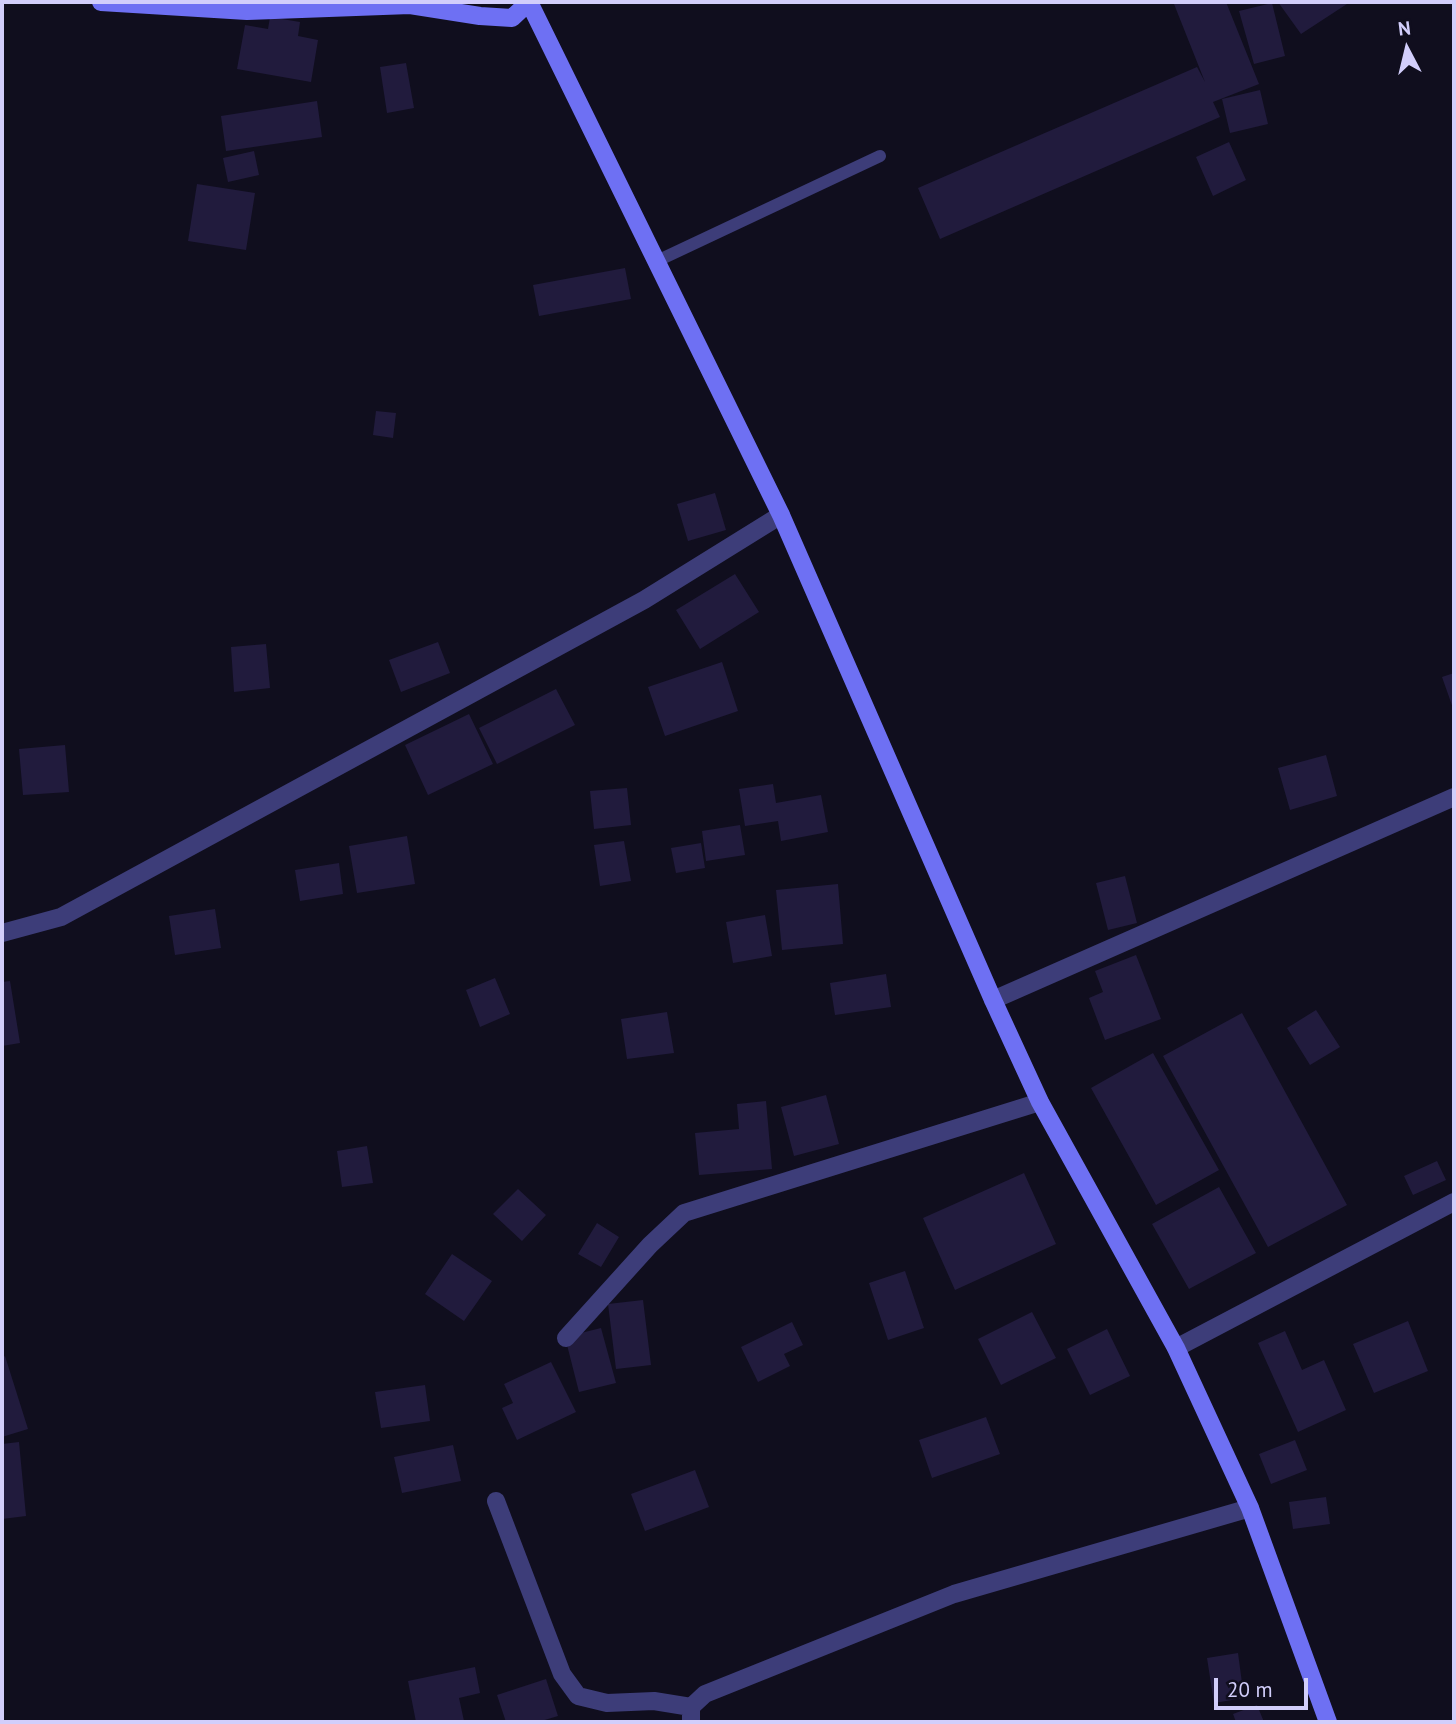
<!DOCTYPE html>
<html>
<head>
<meta charset="utf-8">
<style>
  body { margin:0 }
  #map { position:relative; width:1456px; height:1724px; overflow:hidden; background:#100e1e; font-family:"PT Sans",sans-serif }
  canvas { display:block }
  .frame { position:absolute; inset:0; border:4px solid #d2cefb; pointer-events:none }
  .north { position:absolute; left:1372px; top:14px; width:70px; height:70px; -webkit-text-stroke:5px #100e1e; paint-order:stroke; rotate:353deg; font-size:19px; font-weight:700; line-height:28px; text-align:center; color:#d2cefb }
  .north::after { content:''; display:block; margin:auto; width:24px; height:32px; background:#d2cefb; clip-path:polygon(50% 0,100% 100%,50% 72%,0 100%) }
  .scale { position:absolute; left:1214px; top:1678px; width:94px; height:32px; box-sizing:border-box; border:4px solid #d2cefb; border-top:0; padding-left:9px; font-size:21px; line-height:24px; white-space:nowrap; color:#d2cefb; -webkit-text-stroke:5px #100e1e; paint-order:stroke }
</style>
</head>
<body>
<div id="map">
<canvas width="1456" height="1724"></canvas>
<div class="frame"></div>
<div class="north">N</div>
<div class="scale">20 m</div>
</div>
<script>
const context = document.querySelector('canvas').getContext('2d');
context.lineJoin = 'round';
function paint(path, color) { context.fillStyle = color; context.fill(path, 'evenodd'); }
function trace(path, color, width, dash) { context.strokeStyle = color; context.lineWidth = width; context.lineCap = dash ? 'butt' : 'round'; context.setLineDash(dash || []); context.stroke(path); }
paint(new Path2D(`
  M1179,2h47l33,82 -46,18 7,15 -280,122 -22,-51 279,-121 8,15 -31,-78z
  M1278,2h72l-49,32z
  M1272,3l13,53 -31,8 -15,-53z
  M270,17l30,5 -2,14 20,4 -7,42 -74,-13 8,-44 23,4z
  M406,63l8,45 -27,5 -7,-46z
  M1260,90l8,34 -38,9 -8,-34z
  M317,101l5,36 -96,14 -5,-35z
  M1229,142l17,38 -33,16 -17,-39z
  M254,151l5,24 -31,7 -5,-24z
  M197,184l58,9 -9,57 -58,-9z
  M625,268l6,31 -92,17 -6,-31z
  M376,411l20,2 -3,25 -20,-3z
  M715,493l11,37 -38,11 -11,-37z
  M735,574l24,38 -59,37 -24,-39z
  M438,642l12,31 -49,19 -12,-32z
  M266,644l4,44 -36,4 -3,-45z
  M722,662l16,49 -73,25 -17,-49z
  M1454,673v38l-12,-34z
  M556,689l19,36 -78,39 -18,-36z
  M469,714l24,50 -65,31 -23,-50z
  M65,745l4,47 -46,3 -4,-46z
  M1326,755l11,41 -47,14 -12,-42z
  M773,784l3,19 45,-8 7,37 -47,9 -3,-20 -33,5 -6,-37z
  M627,788l4,37 -37,4 -4,-38z
  M740,825l5,30 -39,6 -4,-30z
  M407,836l8,48 -58,9 -8,-47z
  M624,841l7,40 -31,5 -6,-41z
  M701,843l4,25 -29,5 -5,-25z
  M339,863l4,31 -43,7 -5,-31z
  M1125,876l12,47 -29,7 -12,-47z
  M838,884l5,60 -61,6 -6,-60z
  M215,909l6,39 -46,7 -6,-39z
  M765,915l7,41 -39,7 -7,-41z
  M1136,955l25,64 -56,21 -16,-42 14,-6 -8,-21z
  M886,974l5,33 -56,8 -5,-32z
  M495,978l15,36 -30,13 -14,-37z
  M10,981l10,62 -18,3v-64z
  M1316,1010l24,37 -30,18 -23,-37z
  M667,1012l7,41 -47,6 -6,-40z
  M1242,1013l105,192 -79,42 -105,-191z
  M1153,1053l66,117 -63,35 -65,-117z
  M826,1095l13,49 -45,12 -13,-49z
  M766,1101l6,68 -73,6 -4,-42 44,-4 -2,-25z
  M367,1146l6,37 -31,4 -5,-36z
  M1437,1161l9,19 -33,15 -9,-19z
  M1024,1173l32,71 -101,46 -32,-72z
  M1219,1187l37,66 -67,36 -37,-65z
  M518,1189l28,26 -24,26 -29,-27z
  M597,1223l22,14 -18,30 -23,-13z
  M452,1254l40,27 -28,40 -39,-27z
  M905,1271l19,57 -36,12 -19,-57z
  M643,1300l8,65 -35,4 -8,-65z
  M1032,1312l24,46 -55,27 -23,-46z
  M1408,1321l20,50 -54,22 -21,-49z
  M792,1322l11,23 -19,9 6,12 -32,16 -17,-35z
  M601,1328l15,55 -37,9 -14,-55z
  M1107,1329l23,47 -40,19 -23,-46z
  M1285,1331l17,39 22,-10 22,50 -48,22 -40,-89z
  M5,1356l23,73 -26,8v-79z
  M551,1362l25,50 -59,28 -15,-32 11,-5 -9,-19z
  M425,1385l5,36 -49,7 -6,-36z
  M986,1417l14,37 -68,24 -13,-38z
  M1295,1440l12,30 -36,14 -12,-30z
  M19,1442l7,74 -24,3v-75z
  M453,1445l8,36 -59,12 -8,-36z
  M695,1470l14,37 -64,24 -14,-37z
  M1326,1497l4,27 -37,5 -4,-27z
  M1238,1653l6,45 -30,5 -7,-45z
  M475,1667l5,26 -21,5 5,23 -48,1 -8,-41z
  M546,1679l12,37 -20,6h-32l-9,-27z
  M1257,1705l7,17h-28l-3,-8z`), '#211b3d');
trace(new Path2D(`
  M657,261l223,-105`), '#3d3d79', 12);
trace(new Path2D(`
  M2,933l59,-16 583,-317 137,-85
  M993,1000l461,-203
  M566,1338l84,-93 34,-32 356,-111
  M1176,1348l278,-146
  M496,1501l66,173 16,22 29,7 47,-2 37,6
  M691,1722v-15l14,-13 249,-100 296,-86`), '#3d3d79', 18);
trace(new Path2D(`
  M101,2l146,9 163,-6 70,11 32,2 17,-16
  M529,2l252,513 212,485 47,102 136,246 74,160 78,214`), '#6e70f3', 18);
</script>
</body>
</html>
